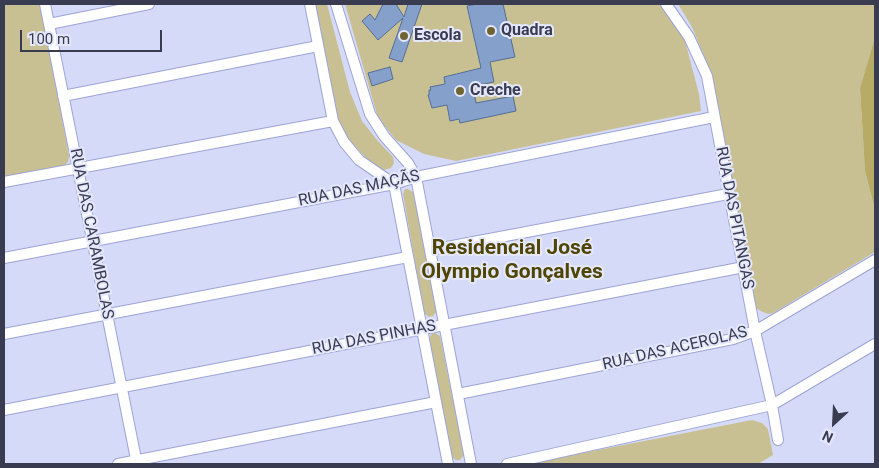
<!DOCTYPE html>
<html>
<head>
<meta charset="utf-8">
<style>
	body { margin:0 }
	#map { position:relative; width:879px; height:468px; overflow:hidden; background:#d5daf9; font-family:Roboto,sans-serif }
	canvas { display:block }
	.frame { position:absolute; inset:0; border:5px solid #393b50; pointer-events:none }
	.north { position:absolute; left:809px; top:398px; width:50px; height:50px; -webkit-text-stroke:4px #e5e8fd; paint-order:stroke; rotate:205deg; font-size:14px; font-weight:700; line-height:20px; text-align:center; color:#393b50 }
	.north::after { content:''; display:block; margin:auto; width:18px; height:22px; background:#393b50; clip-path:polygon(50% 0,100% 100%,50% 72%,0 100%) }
	.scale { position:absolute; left:20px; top:30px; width:142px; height:22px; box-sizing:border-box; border:2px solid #393b50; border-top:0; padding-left:6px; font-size:15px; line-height:18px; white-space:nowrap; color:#393b50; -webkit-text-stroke:4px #e5e8fd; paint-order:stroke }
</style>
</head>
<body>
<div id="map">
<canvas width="879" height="468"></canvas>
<div class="frame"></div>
<div class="north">N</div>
<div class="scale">100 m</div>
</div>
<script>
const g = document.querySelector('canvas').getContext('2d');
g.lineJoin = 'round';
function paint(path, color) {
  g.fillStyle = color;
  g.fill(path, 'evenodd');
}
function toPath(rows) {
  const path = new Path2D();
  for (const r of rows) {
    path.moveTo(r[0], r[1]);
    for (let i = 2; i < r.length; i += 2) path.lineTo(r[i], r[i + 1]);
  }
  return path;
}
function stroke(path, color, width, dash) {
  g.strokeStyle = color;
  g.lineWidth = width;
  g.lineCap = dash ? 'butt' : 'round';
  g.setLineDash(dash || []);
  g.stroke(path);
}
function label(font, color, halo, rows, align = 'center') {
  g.font = font + ' Roboto,sans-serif';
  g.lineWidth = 4;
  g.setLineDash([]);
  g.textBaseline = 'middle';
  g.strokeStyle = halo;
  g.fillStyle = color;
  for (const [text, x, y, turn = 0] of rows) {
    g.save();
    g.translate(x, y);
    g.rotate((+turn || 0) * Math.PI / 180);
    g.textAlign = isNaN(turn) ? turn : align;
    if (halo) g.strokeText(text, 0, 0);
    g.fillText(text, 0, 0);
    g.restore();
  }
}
const green = toPath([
	[4,4,40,4,69,156,68,162,64,166,4,179],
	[314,4,327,4,350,92,362,121,377,140,393,157,394,163,391,168,384,170,376,167,361,153,345,135,333,106],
	[345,4,662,4,684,37,699,94,701,111,456,161,424,154,396,140,378,118],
	[678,4,875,4,875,37,860,88,865,171,875,210,875,252,773,313,768,314,763,312,757,309,753,304,709,68,692,27],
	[405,189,408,189,413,192,437,311,433,316,429,317,424,313,403,194],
	[432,333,435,333,440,336,464,455,460,460,456,460,451,457,429,339],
	[752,420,762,423,768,429,773,455,758,464,526,464]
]);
const forest = toPath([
	[875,37,875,210,865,171,860,88]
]);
const building = toPath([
	[383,4,396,4,404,17,408,4,422,4,402,62,389,58,403,18,378,40,362,21,370,14,375,20,383,4],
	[477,4,503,4,515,57,490,62,494,82,473,86,476,103,513,96,516,111,460,123,459,119,450,121,447,105,432,108,428,95,429,95,429,90,431,90,430,87,445,84,444,77,481,68,467,6,477,4],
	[390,67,393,79,372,86,368,73,390,67]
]);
const minor = toPath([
	[45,4,137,464],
	[310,4,333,121,344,142,359,160,394,184,448,464],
	[336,4,370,114,384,136,408,163,416,177,471,464],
	[666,4,689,37,707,76,755,331,772,405,778,440],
	[49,24,149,4],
	[63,96,318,46],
	[4,182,333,121],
	[431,250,728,194],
	[4,258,394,184,416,177,714,117],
	[4,334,408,257],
	[458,394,733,339,755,331,875,260],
	[4,410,744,267],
	[118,464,436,402],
	[507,464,772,405,875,344]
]);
const markers = [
	[491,31,5,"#6d6431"],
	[404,36,5,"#6d6431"],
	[460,91,5,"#6d6431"]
];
const poiNames = [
	["Quadra",501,31],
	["Escola",414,36],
	["Creche",470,91]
];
const streetNames = [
	["RUA DAS MAÇÃS",359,189,-12],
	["RUA DAS PITANGAS",734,218,79],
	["RUA DAS CARAMBOLAS",91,234,79],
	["RUA DAS PINHAS",374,338,-11],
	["RUA DAS ACEROLAS",675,349,-13]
];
const districtNames = [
	["Residencial José",512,249],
	["Olympio Gonçalves",512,273]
];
paint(green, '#c8c092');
paint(forest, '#b8ab65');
paint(building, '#84a0cb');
stroke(building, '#546e97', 1);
stroke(minor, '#9da4d5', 12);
stroke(minor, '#fff', 10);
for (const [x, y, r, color] of markers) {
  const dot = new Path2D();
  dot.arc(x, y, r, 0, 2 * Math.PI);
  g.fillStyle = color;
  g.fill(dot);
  stroke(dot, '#e5e8fd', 2);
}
label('bold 16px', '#393b50', '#e5e8fd', poiNames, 'left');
label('16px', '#393b50', '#e5e8fd', streetNames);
label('bold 21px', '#4f4400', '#e5e8fd', districtNames);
</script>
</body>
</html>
